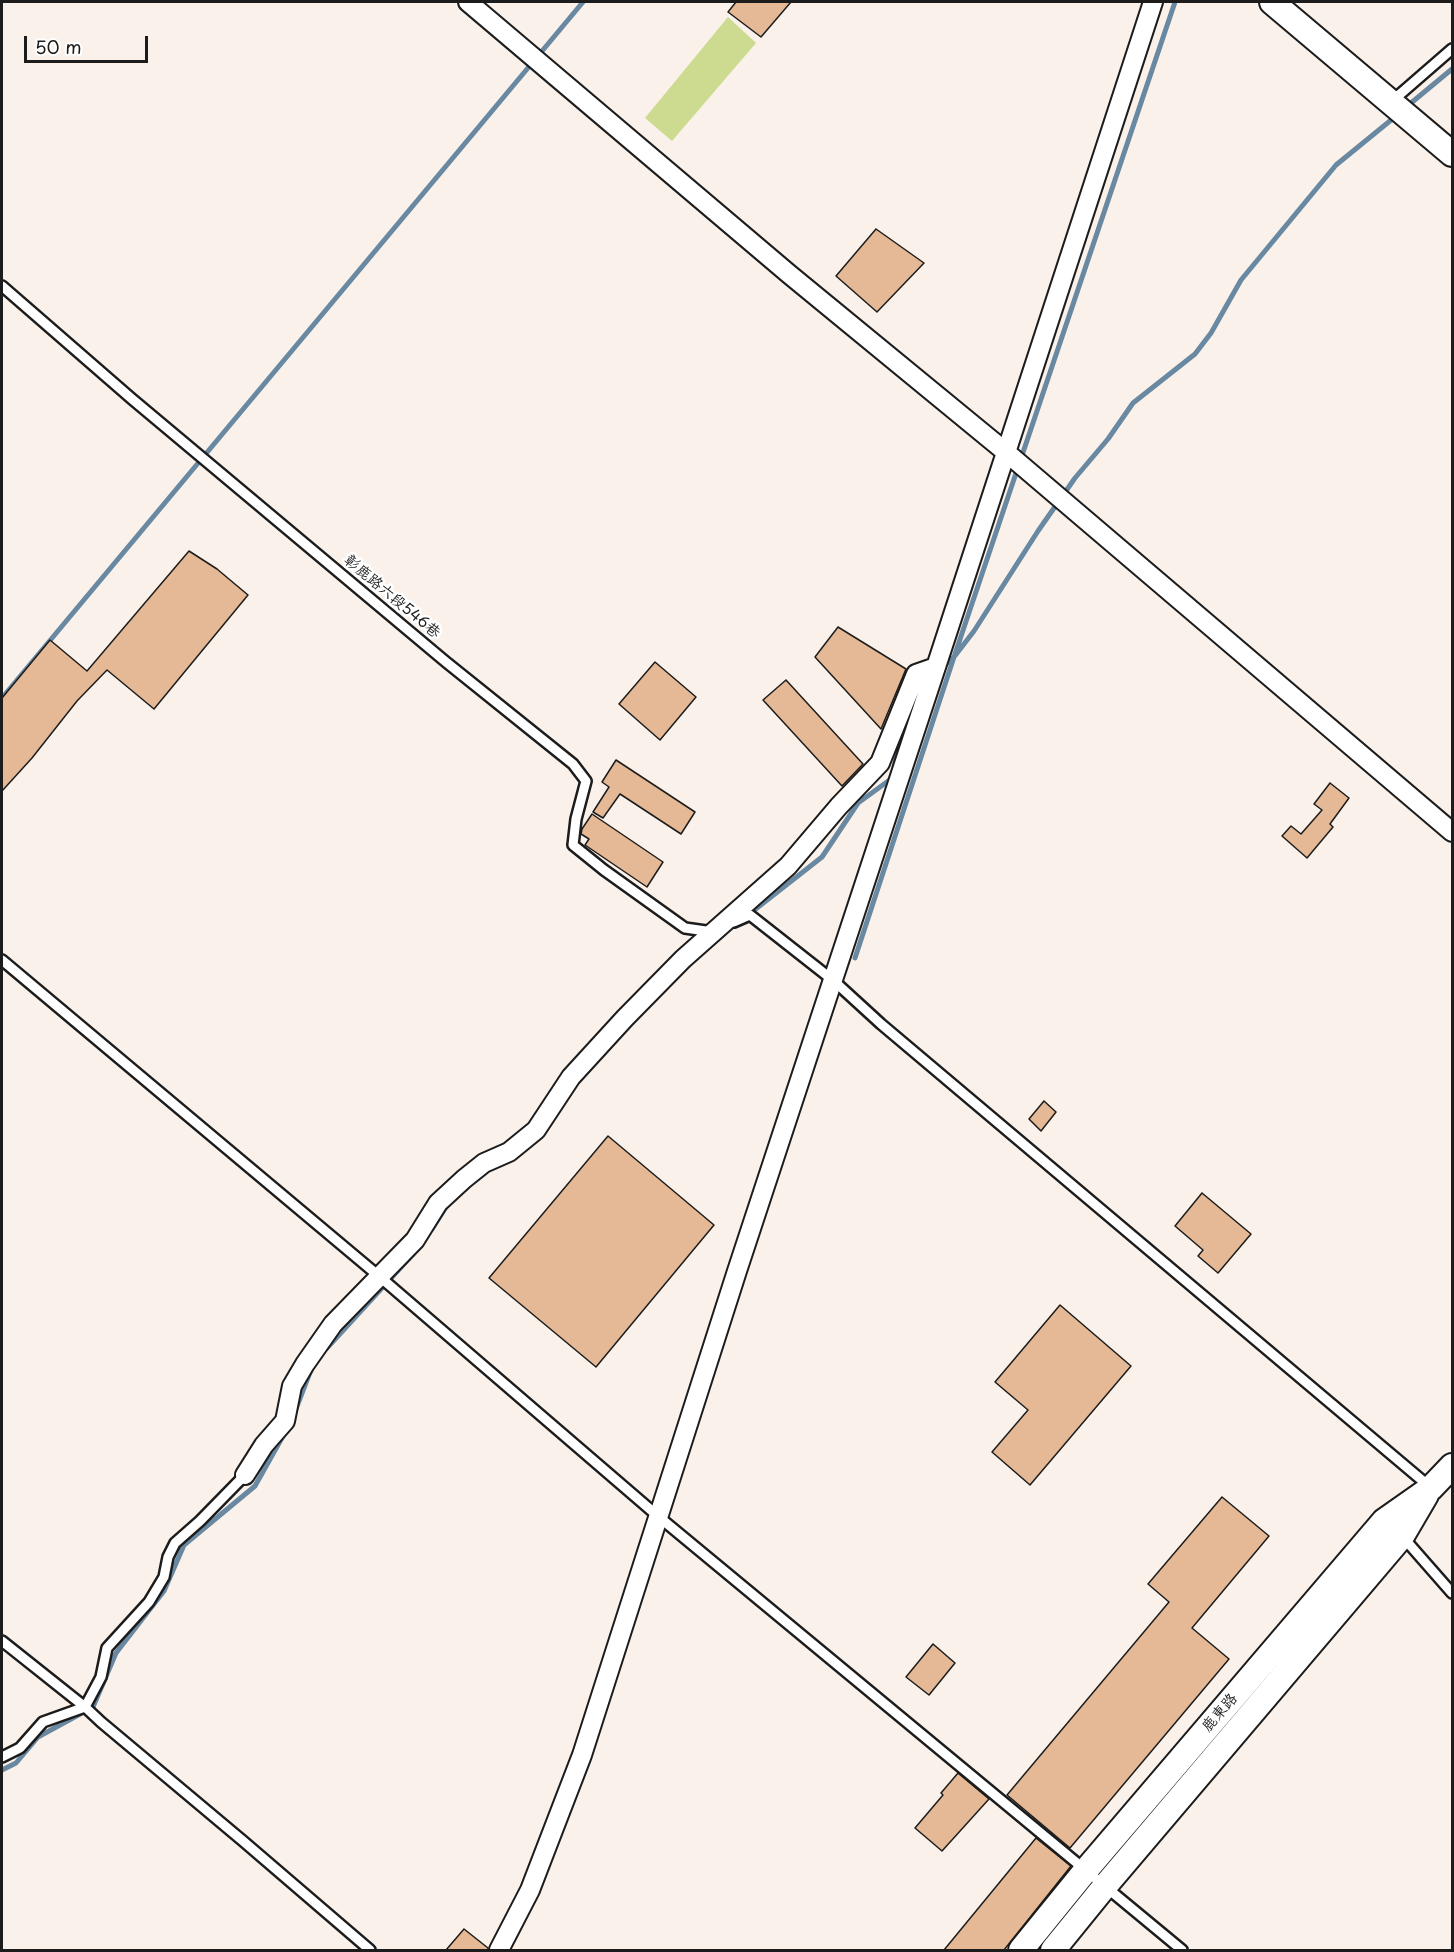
<!DOCTYPE html>
<html>
<head>
<meta charset="utf-8">
<style>
	body { margin:0 }
	#map { position:relative; width:1454px; height:1952px; overflow:hidden; background:#faf1ea; font-family:"Playpen Sans",sans-serif }
	canvas { display:block }
	.frame { position:absolute; inset:0; border:3px solid #1c1c1c; pointer-events:none }
	.scale { position:absolute; left:24px; top:36px; width:124px; height:27px; box-sizing:border-box; border:3px solid #1c1c1c; border-top:0; padding-left:8px; font-size:18px; line-height:21px; white-space:nowrap; color:#1c1c1c; -webkit-text-stroke:4px #fff; paint-order:stroke }
</style>
</head>
<body>
<div id="map">
<canvas width="1454" height="1952"></canvas>
<div class="frame"></div>
<div class="scale">50 m</div>
</div>
<script>
const g = document.querySelector('canvas').getContext('2d');
g.lineJoin = 'round';
function paint(path, color) {
  g.fillStyle = color;
  g.fill(path, 'evenodd');
}
function toPath(rows) {
  const path = new Path2D();
  for (const r of rows) {
    path.moveTo(r[0], r[1]);
    for (let i = 2; i < r.length; i += 2) path.lineTo(r[i], r[i + 1]);
  }
  return path;
}
function stroke(path, color, width, dash) {
  g.strokeStyle = color;
  g.lineWidth = width;
  g.lineCap = dash ? 'butt' : 'round';
  g.setLineDash(dash || []);
  g.stroke(path);
}
function label(font, color, halo, rows, align = 'center') {
  g.font = font + ' "Playpen Sans","LXGW WenKai TC",sans-serif';
  g.lineWidth = 5;
  g.setLineDash([]);
  g.textBaseline = 'middle';
  g.strokeStyle = halo;
  g.fillStyle = color;
  for (const [text, x, y, turn = 0] of rows) {
    g.save();
    g.translate(x, y);
    g.rotate((+turn || 0) * Math.PI / 180);
    g.textAlign = isNaN(turn) ? turn : align;
    if (halo) g.strokeText(text, 0, 0);
    g.fillText(text, 0, 0);
    g.restore();
  }
}
const green = toPath([
	[728,17,756,43,672,141,645,118]
]);
const stream = toPath([
	[1405,108,1452,69],
	[942,667,954,657,974,631,1038,531,1075,478,1108,439,1133,403,1195,354,1211,333,1241,280,1336,165,1396,116],
	[2,698,583,2],
	[894,767,901,736,918,694],
	[748,915,822,857,858,803,891,779],
	[855,958,954,657,1175,2],
	[432,1229,448,1204],
	[327,1348,414,1253],
	[294,1414,312,1367],
	[2,1770,16,1763,38,1737,93,1707,116,1653,164,1591,184,1545,255,1486,283,1436]
]);
const building = toPath([
	[736,2,791,2,761,37,728,12,736,2],
	[876,229,924,263,877,312,836,276,876,229],
	[189,551,217,569,248,595,154,709,107,670,77,701,32,758,2,791,2,698,50,640,87,671,189,551],
	[838,627,906,669,881,729,815,657,838,627],
	[655,662,696,697,660,740,619,704,655,662],
	[786,680,863,764,842,786,763,700,786,680],
	[616,760,695,812,681,834,620,794,603,818,593,812,609,787,602,782,616,760],
	[1330,783,1349,798,1330,824,1333,827,1307,858,1282,836,1291,826,1301,834,1322,810,1314,804,1330,783],
	[592,814,663,862,647,887,585,845,589,839,581,834,582,829,592,814],
	[1044,1101,1056,1112,1041,1131,1029,1119,1044,1101],
	[608,1136,714,1225,596,1367,489,1278,608,1136],
	[1202,1193,1251,1234,1218,1273,1198,1256,1203,1250,1175,1226,1202,1193],
	[1060,1305,1131,1366,1030,1485,992,1452,1028,1410,995,1382,1060,1305],
	[1222,1497,1269,1536,1192,1628,1229,1659,1070,1848,1007,1795,1169,1602,1148,1584,1222,1497],
	[933,1644,955,1663,929,1695,906,1677,933,1644],
	[958,1773,989,1799,942,1851,915,1828,943,1795,941,1793,958,1773],
	[1036,1838,1071,1866,1008,1945,1004,1950,944,1950,1036,1838],
	[464,1929,488,1948,488,1950,446,1950,464,1929]
]);
const lane = toPath([
	[1391,102,1452,49],
	[2,286,132,399,446,662,573,764,586,781,576,819,573,845,604,870,685,928,713,932],
	[734,922,750,915,834,981,881,1024,1430,1487],
	[2,960,380,1277,659,1517,1182,1950],
	[1402,1536,1452,1593],
	[2,1641,85,1707,101,1722,243,1841,370,1950],
	[2,1757,20,1748,43,1722,85,1707,101,1677,107,1648,149,1602,164,1577,168,1557,175,1543,200,1521,245,1475]
]);
const street = toPath([
	[468,2,789,274,1007,453,1452,832],
	[245,1475,264,1445,285,1421,292,1386,305,1364,333,1324,415,1240,438,1203,464,1179,484,1163,509,1152,536,1130,571,1077,625,1018,683,959,788,866,839,806,880,763,916,674,936,667,1153,2],
	[499,1950,530,1890,582,1755,737,1271,936,667]
]);
const secondary = toPath([
	[1272,2,1452,154],
	[1021,1950,1086,1870,1384,1521,1431,1488,1452,1466],
	[1053,1950,1105,1886,1402,1536,1426,1495]
]);
const streetNames = [
	["彰鹿路六段546巷",392,597,40],
	["鹿東路",1220,1713,-49]
];
paint(green, '#ccdb8f');
stroke(stream, '#6988a1', 5);
paint(building, '#e5b995');
stroke(building, '#1c1c1c', 1.5);
stroke(lane, '#1c1c1c', 14);
stroke(street, '#1c1c1c', 22);
stroke(secondary, '#1c1c1c', 28);
stroke(lane, '#fff', 9);
stroke(street, '#fff', 18);
stroke(secondary, '#fff', 24);
label('15px', '#1c1c1c', '#fff', streetNames);
</script>
</body>
</html>
